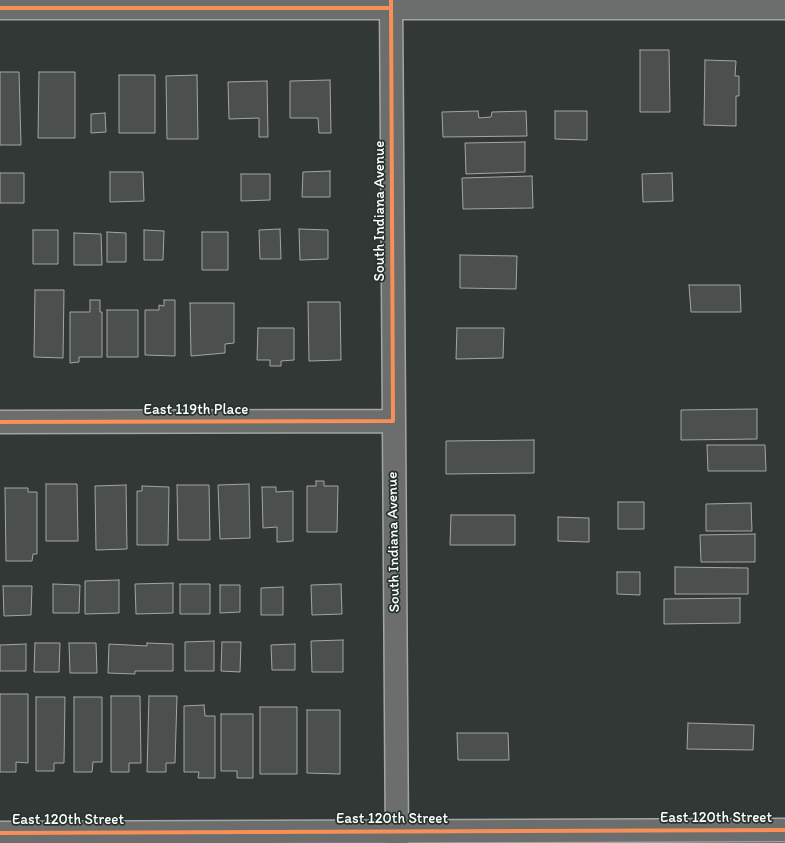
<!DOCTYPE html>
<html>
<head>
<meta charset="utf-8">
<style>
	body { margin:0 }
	canvas { display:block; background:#323835 }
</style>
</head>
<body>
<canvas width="785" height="843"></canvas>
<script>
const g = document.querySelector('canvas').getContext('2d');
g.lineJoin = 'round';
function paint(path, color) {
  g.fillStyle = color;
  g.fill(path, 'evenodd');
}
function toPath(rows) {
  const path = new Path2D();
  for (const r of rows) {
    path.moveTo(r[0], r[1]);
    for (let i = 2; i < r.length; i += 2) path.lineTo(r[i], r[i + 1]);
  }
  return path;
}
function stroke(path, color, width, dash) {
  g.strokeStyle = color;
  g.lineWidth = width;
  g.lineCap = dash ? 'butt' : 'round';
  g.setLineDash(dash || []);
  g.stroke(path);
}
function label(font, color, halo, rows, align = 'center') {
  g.font = font + ' Itim,sans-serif';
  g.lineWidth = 3.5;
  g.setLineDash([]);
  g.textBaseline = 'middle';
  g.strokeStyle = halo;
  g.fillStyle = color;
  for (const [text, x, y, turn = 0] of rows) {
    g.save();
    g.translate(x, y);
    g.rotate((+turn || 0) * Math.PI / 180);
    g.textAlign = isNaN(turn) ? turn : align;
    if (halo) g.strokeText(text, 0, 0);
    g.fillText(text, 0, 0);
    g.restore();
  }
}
const building = toPath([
	[640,50,669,50,670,112,640,112,640,50],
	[705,60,736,61,735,76,739,76,739,96,736,96,736,126,704,125,705,60],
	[0,72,19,72,21,145,0,145,0,72],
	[39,72,75,72,75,138,38,138,39,72],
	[119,75,155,75,155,133,119,133,119,75],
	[197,75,198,139,167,139,166,76,197,75],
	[330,80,331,133,319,133,318,118,290,118,290,81,330,80],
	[267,81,268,137,259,137,259,118,229,119,228,82,267,81],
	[478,111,479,118,491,117,492,112,526,111,527,136,443,137,442,112,478,111],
	[555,111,587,111,587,140,555,139,555,111],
	[105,113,106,132,91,133,91,114,105,113],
	[525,142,525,172,466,174,465,143,525,142],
	[330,171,330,197,302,197,303,172,330,171],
	[110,172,143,172,144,201,110,202,110,172],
	[0,173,24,173,24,203,0,203,0,173],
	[672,173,673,201,643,202,642,174,672,173],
	[241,174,270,174,270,200,241,201,241,174],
	[532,176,533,208,463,209,462,178,532,176],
	[280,229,281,259,260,259,259,230,280,229],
	[299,229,328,230,328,259,300,260,299,229],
	[33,230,58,230,58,264,33,264,33,230],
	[144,230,164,231,163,260,144,260,144,230],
	[107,232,126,233,126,262,107,262,107,232],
	[202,232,228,232,228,270,202,270,202,232],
	[74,233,101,234,102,265,74,265,74,233],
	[460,255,517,256,516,289,460,288,460,255],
	[689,285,740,285,741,312,691,312,689,285],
	[35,290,64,290,63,358,34,357,35,290],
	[90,300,100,300,100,312,102,312,102,357,79,357,79,362,70,363,70,312,90,312,90,300],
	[164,300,175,300,175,356,145,355,145,310,159,310,159,305,164,306,164,300],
	[308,302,340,302,341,360,309,361,308,302],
	[190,303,234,303,234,343,225,344,225,353,191,356,190,303],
	[107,310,138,310,138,357,107,357,107,310],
	[258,328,294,328,294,360,281,361,281,366,270,366,270,360,257,360,258,328],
	[457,328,504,328,503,358,456,359,457,328],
	[757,409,757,439,681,440,681,410,757,409],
	[534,440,534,473,446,474,446,441,534,440],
	[707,445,765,445,766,471,708,471,707,445],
	[316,481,324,481,324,486,338,486,337,532,307,532,307,486,316,486,316,481],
	[46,484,77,484,78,541,46,541,46,484],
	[249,484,250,538,220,539,218,485,249,484],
	[126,485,127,549,96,550,95,486,126,485],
	[177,485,209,485,210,540,178,540,177,485],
	[142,486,169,487,168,545,137,545,137,491,142,491,142,486],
	[262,487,276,487,276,492,293,491,293,541,277,542,277,527,263,528,262,487],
	[5,488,28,488,28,492,37,492,37,554,33,554,32,561,6,561,5,488],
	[618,502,644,502,644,529,618,529,618,502],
	[751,503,752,531,706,531,706,504,751,503],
	[451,515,515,515,515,545,450,545,451,515],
	[558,517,589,518,589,542,558,541,558,517],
	[755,534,755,562,701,562,700,535,755,534],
	[675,567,748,568,748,594,675,594,675,567],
	[617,572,640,572,640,595,617,594,617,572],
	[119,580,119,613,85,614,85,581,119,580],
	[173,583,173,613,136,614,135,584,173,583],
	[53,584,80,585,79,613,53,613,53,584],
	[180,584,210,584,210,614,180,614,180,584],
	[341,584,342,614,312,615,311,585,341,584],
	[220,585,240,585,240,612,220,613,220,585],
	[3,586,32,586,31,615,4,616,3,586],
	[283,587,283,615,261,615,261,588,283,587],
	[740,598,740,623,664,624,664,599,740,598],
	[343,640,343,672,312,672,311,641,343,640],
	[214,641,214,671,185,671,185,642,214,641],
	[222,642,241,642,240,672,221,671,222,642],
	[35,643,60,643,59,672,34,672,35,643],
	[69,643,96,643,97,673,70,673,69,643],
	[147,643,173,644,173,671,135,671,135,674,108,673,109,644,147,646,147,643],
	[26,644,26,671,0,671,0,645,26,644],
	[295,644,295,670,272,670,271,645,295,644],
	[0,694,28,694,28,763,16,762,16,772,0,772,0,694],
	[111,696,140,696,141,763,129,763,129,772,111,772,111,696],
	[149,696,177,696,175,763,166,763,166,772,147,772,149,696],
	[36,697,65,697,64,763,54,763,54,771,36,771,36,697],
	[74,697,102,697,102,762,93,762,92,772,74,772,74,697],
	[204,705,205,716,215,716,215,778,198,778,199,772,184,772,184,706,204,705],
	[260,707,297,707,297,774,260,774,260,707],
	[307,710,340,710,340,774,307,773,307,710],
	[221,714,253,714,253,778,237,778,237,771,221,771,221,714],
	[688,723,754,725,753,750,687,749,688,723],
	[457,733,508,733,509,760,458,760,457,733]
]);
const street = toPath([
	[391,0,397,843],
	[0,8,785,8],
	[0,422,393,421],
	[0,833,785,830]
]);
const cycleway = toPath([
	[0,8,391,8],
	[0,422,393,421,391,0],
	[0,833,785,830]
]);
const streetNames = [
	["South Indiana Avenue",380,211,-90],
	["East 119th Place",196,410],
	["South Indiana Avenue",394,542,-91],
	["East 120th Street",716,818],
	["East 120th Street",392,819],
	["East 120th Street",68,820]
];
paint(building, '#4b4f4d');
stroke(building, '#a3a5a4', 1);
stroke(street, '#a3a5a4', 25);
stroke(street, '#6b6e6d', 22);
stroke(cycleway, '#f78f57', 4);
label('15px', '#fff', '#26332d', streetNames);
</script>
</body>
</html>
